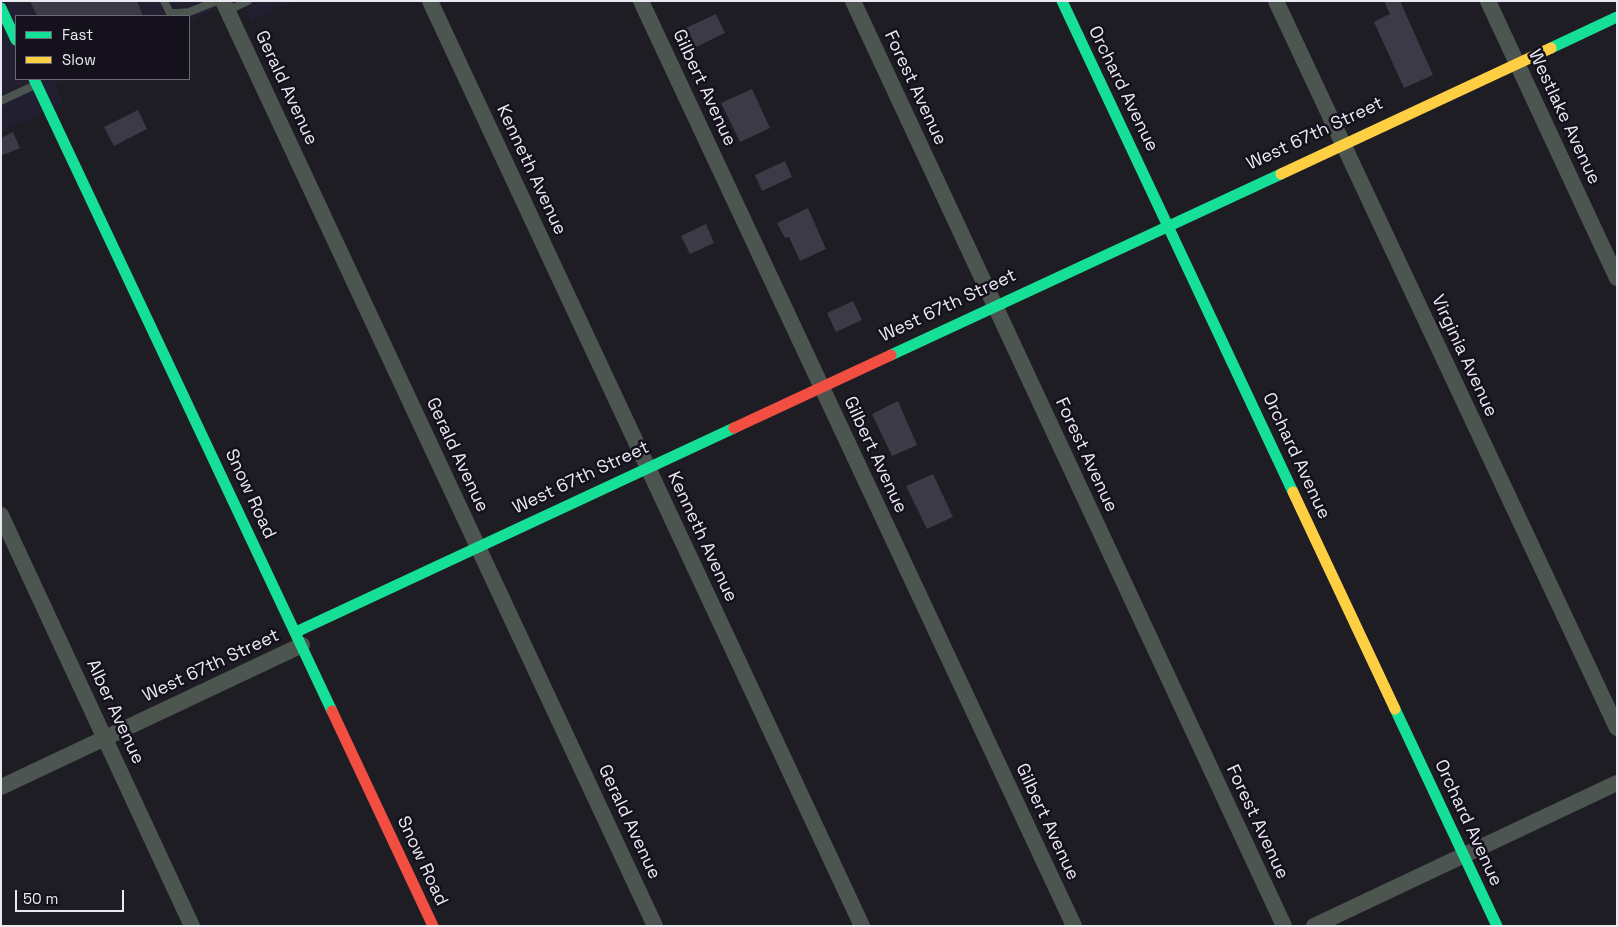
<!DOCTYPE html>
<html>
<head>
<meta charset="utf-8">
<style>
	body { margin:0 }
	#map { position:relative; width:1618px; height:927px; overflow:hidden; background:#1e1d24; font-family:"Space Grotesk",sans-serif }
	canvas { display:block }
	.frame { position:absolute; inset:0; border:2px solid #eae9f2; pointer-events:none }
	.legend { position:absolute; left:15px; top:15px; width:175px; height:65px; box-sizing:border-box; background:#14111d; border:1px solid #6a6772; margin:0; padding:6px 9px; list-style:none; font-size:15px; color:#eae9f2 }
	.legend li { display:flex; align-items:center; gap:10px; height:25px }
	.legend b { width:25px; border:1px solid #6a6772 }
	.scale { position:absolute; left:15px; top:890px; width:109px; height:22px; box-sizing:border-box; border:2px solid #eae9f2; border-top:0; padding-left:6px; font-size:15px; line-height:18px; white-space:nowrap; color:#eae9f2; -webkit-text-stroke:4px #14111d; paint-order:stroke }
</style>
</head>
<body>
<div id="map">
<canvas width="1618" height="927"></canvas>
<div class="frame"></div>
<ul class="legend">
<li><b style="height:6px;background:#16e098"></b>Fast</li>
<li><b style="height:6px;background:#ffcf43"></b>Slow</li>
</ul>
<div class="scale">50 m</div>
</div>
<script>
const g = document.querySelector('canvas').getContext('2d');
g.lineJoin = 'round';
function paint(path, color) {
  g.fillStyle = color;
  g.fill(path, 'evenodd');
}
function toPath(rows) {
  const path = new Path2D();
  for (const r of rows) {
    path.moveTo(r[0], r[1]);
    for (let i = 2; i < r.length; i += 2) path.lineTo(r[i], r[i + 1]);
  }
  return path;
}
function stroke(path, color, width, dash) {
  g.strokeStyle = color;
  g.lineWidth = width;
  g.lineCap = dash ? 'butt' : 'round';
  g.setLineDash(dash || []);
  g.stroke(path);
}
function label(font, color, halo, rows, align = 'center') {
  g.font = font + ' "Space Grotesk",sans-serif';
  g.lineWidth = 5;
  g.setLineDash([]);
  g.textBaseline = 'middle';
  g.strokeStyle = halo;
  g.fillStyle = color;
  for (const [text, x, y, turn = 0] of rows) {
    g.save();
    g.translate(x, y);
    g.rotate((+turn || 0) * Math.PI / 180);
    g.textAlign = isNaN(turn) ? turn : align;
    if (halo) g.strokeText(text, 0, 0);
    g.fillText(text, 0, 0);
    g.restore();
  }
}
const built = toPath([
	[1,1,227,1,228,3,189,22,189,16,16,16,16,79,66,79,55,84,63,103,1,132],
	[242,1,293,1,251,21]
]);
const building = toPath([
	[30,1,137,1,143,16,37,16],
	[1384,1,1400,1,1433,75,1404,88,1374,22,1390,14],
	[716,14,725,33,696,47,686,28],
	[752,89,770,128,740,142,721,103],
	[138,110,147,129,114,146,104,127],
	[13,132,20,148,1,156,1,138],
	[785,161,792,177,762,191,755,175],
	[808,208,826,249,800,261,789,237,785,238,777,223],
	[706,224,714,243,690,254,681,236],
	[853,301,862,320,836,332,827,313],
	[898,401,917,445,892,456,872,414],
	[933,474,953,517,927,529,906,486]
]);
const lane = toPath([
	[164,1,170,13,178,13,189,12,217,1],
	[227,11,248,1],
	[1,101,33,86]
]);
const street = toPath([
	[223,1,655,926],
	[430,1,862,926],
	[641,1,1074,926],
	[853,1,1284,926],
	[1276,1,1617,728],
	[1488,1,1617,278],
	[1,515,192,926],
	[1,787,302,645],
	[1314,926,1617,783]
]);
const fast = toPath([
	[1062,1,1293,492],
	[1,8,16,40],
	[1551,48,1617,17],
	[34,79,332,711],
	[891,355,1281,174],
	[296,632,734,428],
	[1395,709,1497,926]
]);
const slow = toPath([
	[1281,174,1551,48],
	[1293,492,1395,709]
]);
const jam = toPath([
	[734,428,891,355],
	[332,711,433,926]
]);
const streetNames = [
	["Gerald Avenue",286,88,65],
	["Gilbert Avenue",704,88,65],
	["Forest Avenue",915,88,65],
	["Orchard Avenue",1123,89,64],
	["Westlake Avenue",1564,117,65],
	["West 67th Street",1315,134,-25],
	["Kenneth Avenue",531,170,65],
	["West 67th Street",948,306,-25],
	["Virginia Avenue",1464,356,65],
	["Gerald Avenue",457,455,65],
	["Gilbert Avenue",875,455,65],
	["Forest Avenue",1086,455,65],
	["Orchard Avenue",1296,456,65],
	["West 67th Street",581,478,-25],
	["Snow Road",250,494,65],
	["Kenneth Avenue",702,537,65],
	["West 67th Street",211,666,-25],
	["Alber Avenue",115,712,65],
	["Gerald Avenue",629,822,65],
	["Gilbert Avenue",1047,822,65],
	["Forest Avenue",1257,822,65],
	["Orchard Avenue",1468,823,65],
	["Snow Road",422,861,65]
];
paint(built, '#221f30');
paint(building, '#3c3a46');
stroke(lane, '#4c5550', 8);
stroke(street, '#4c5550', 16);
stroke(fast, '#16e098', 11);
stroke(slow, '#ffcf43', 11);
stroke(jam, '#f24e42', 11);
label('18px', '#eae9f2', '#14111d', streetNames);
</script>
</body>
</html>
